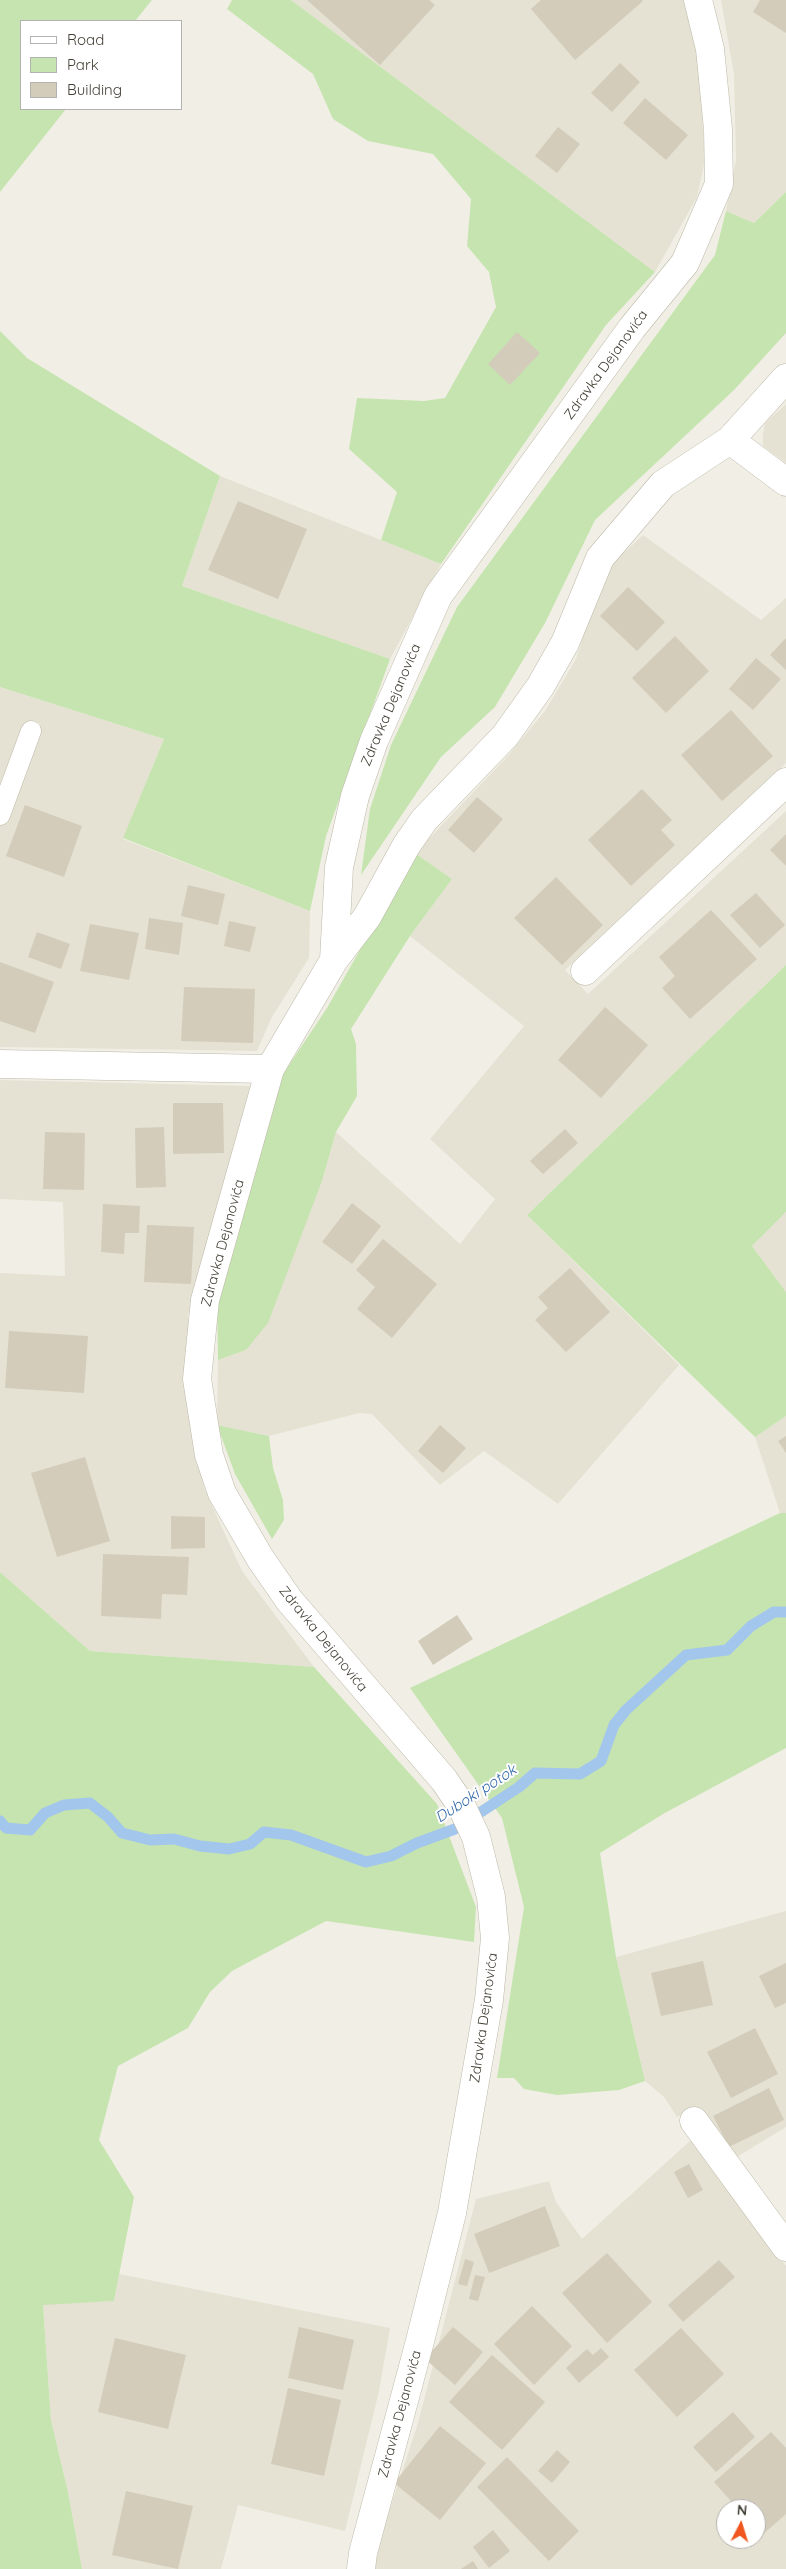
<!DOCTYPE html>
<html>
<head>
<meta charset="utf-8">
<style>
	body { margin:0 }
	#map { position:relative; width:786px; height:2569px; overflow:hidden; background:#f1efe5; font-family:Quicksand,sans-serif }
	canvas { display:block }
	.legend { position:absolute; left:20px; top:20px; width:162px; height:90px; box-sizing:border-box; background:#fff; border:1px solid #b4b2ae; margin:0; padding:6px 9px; list-style:none; font-size:15px; color:#433f35 }
	.legend li { display:flex; align-items:center; gap:10px; height:25px }
	.legend b { width:25px; border:1px solid #b4b2ae }
	.north { position:absolute; left:716px; top:2499px; width:50px; height:50px; box-sizing:border-box; background:#fff; border:1px solid #b4b2ae; border-radius:50%; rotate:5deg; font-size:14px; font-weight:700; line-height:20px; text-align:center; color:#433f35 }
	.north::after { content:''; display:block; margin:auto; width:18px; height:22px; background:#f0561d; clip-path:polygon(50% 0,100% 100%,50% 72%,0 100%) }
</style>
</head>
<body>
<div id="map">
<canvas width="786" height="2569"></canvas>
<ul class="legend">
<li><b style="height:6px;background:#fff"></b>Road</li>
<li><b style="height:14px;background:#c6e4af"></b>Park</li>
<li><b style="height:14px;background:#d3ccbb"></b>Building</li>
</ul>
<div class="north">N</div>
</div>
<script>
const g = document.querySelector('canvas').getContext('2d');
g.lineJoin = 'round';
function paint(path, color) {
  g.fillStyle = color;
  g.fill(path, 'evenodd');
}
function toPath(rows) {
  const path = new Path2D();
  for (const r of rows) {
    path.moveTo(r[0], r[1]);
    for (let i = 2; i < r.length; i += 2) path.lineTo(r[i], r[i + 1]);
  }
  return path;
}
function stroke(path, color, width, dash) {
  g.strokeStyle = color;
  g.lineWidth = width;
  g.lineCap = dash ? 'butt' : 'round';
  g.setLineDash(dash || []);
  g.stroke(path);
}
function label(font, color, halo, rows, align = 'center') {
  g.font = font + ' Quicksand,sans-serif';
  g.lineWidth = 4;
  g.setLineDash([]);
  g.textBaseline = 'middle';
  g.strokeStyle = halo;
  g.fillStyle = color;
  for (const [text, x, y, turn = 0] of rows) {
    g.save();
    g.translate(x, y);
    g.rotate((+turn || 0) * Math.PI / 180);
    g.textAlign = isNaN(turn) ? turn : align;
    if (halo) g.strokeText(text, 0, 0);
    g.fillText(text, 0, 0);
    g.restore();
  }
}
const residential = toPath([
	[291,0,685,0,697,40,705,160,697,197,655,272],
	[721,0,786,0,786,192,754,223,726,211,736,160,734,75],
	[786,404,786,463,763,446,763,435,765,423],
	[220,476,441,564,390,659,182,586],
	[643,535,761,620,786,598,786,763,565,970,588,994,786,811,786,965,527,1215,679,1365,558,1504,484,1451,440,1485,372,1414,359,1413,269,1436,217,1425,218,1360,246,1350,322,1181,336,1132,460,1244,495,1199,430,1139,524,1026,410,936,452,879,415,853,506,758,545,711,576,659,593,605,612,564],
	[0,687,164,739,123,839,310,911,309,958,272,1017,257,1051,0,1047],
	[0,1080,250,1086,188,1315,189,1392,194,1440,204,1488,242,1571,314,1667,90,1651,0,1572,0,1273,65,1276,63,1202,0,1199],
	[786,1212,786,1292,752,1246],
	[786,1416,786,1513,780,1513,755,1437],
	[786,1911,786,2127,732,2160,696,2107,677,2117,664,2097,645,2081,616,1957],
	[691,2140,786,2266,786,2569,373,2569,374,2557,418,2423,476,2199,549,2181,556,2202,582,2239],
	[726,2509,756,2509,756,2539,726,2539],
	[119,2274,390,2328,379,2391,345,2531,238,2505,221,2569,82,2569,68,2492,51,2420,43,2304,114,2301]
]);
const green = toPath([
	[0,0,152,0,135,21,21,21,21,109,66,109,0,192],
	[232,0,291,0,655,272,606,325,441,564,381,540,397,492,349,449,357,398,424,401,445,398,496,307,489,272,467,246,471,199,433,154,368,141,333,119,313,74,227,9],
	[786,192,786,333,734,390,595,520,545,623,495,707,441,757,361,875,370,809,391,745,457,607,715,255,726,211,754,223],
	[0,331,27,358,220,476,182,586,390,659,326,836,310,911,123,838,164,739,0,687],
	[415,853,452,879,410,936,351,1029,356,1044,357,1096,336,1132,322,1181,268,1323,246,1350,218,1360,217,1302,277,1083,327,1008],
	[786,965,786,1212,752,1246,786,1292,786,1416,755,1437,527,1215],
	[217,1425,269,1436,273,1468,283,1500,284,1520,272,1539,235,1474],
	[780,1513,786,1513,786,1748,663,1814,600,1853,616,1957,645,2081,619,2090,557,2095,524,2089,514,2078,497,2078,524,1907,502,1818,410,1688],
	[0,1572,90,1651,314,1667,437,1804,476,1907,474,1942,326,1921,232,1971,210,1992,188,2028,118,2066,99,2140,134,2197,114,2301,43,2305,51,2420,68,2492,82,2569,0,2569]
]);
const stream = toPath([
	[0,1821,6,1828,30,1830,45,1813,64,1805,90,1803,108,1817,122,1833,150,1840,174,1839,200,1846,229,1849,250,1844,264,1832,291,1835,366,1862,391,1856,417,1843,455,1829,519,1787,535,1773,580,1774,601,1761,614,1725,626,1710,686,1655,727,1650,751,1626,774,1612,786,1612]
]);
const building = toPath([
	[307,0,429,0,435,5,380,65],
	[541,0,642,0,643,1,575,60,531,9],
	[760,0,786,0,786,33,753,12],
	[620,63,640,82,612,112,591,93],
	[645,98,688,135,666,160,623,123],
	[558,127,580,144,557,173,535,156],
	[517,332,540,353,510,385,488,364],
	[238,501,307,529,278,599,208,570],
	[628,587,665,622,637,651,600,616],
	[675,636,709,671,666,713,632,678],
	[786,638,786,670,770,655],
	[756,658,781,679,753,710,729,689],
	[731,710,773,756,722,801,681,755],
	[642,789,672,820,661,830,675,845,631,886,588,840],
	[477,797,503,819,474,853,448,830],
	[25,805,82,826,64,877,6,856],
	[786,834,786,866,770,850],
	[556,877,603,925,562,965,514,918],
	[188,885,225,894,218,925,181,916],
	[756,893,785,925,760,948,730,915],
	[711,910,757,959,690,1019,662,988,675,976,659,957],
	[149,918,183,923,179,955,145,949],
	[229,921,256,927,250,952,224,946],
	[90,924,139,933,129,980,80,971],
	[37,932,70,944,61,969,28,957],
	[0,962,54,982,35,1033,0,1021],
	[184,987,255,989,253,1043,181,1041],
	[605,1007,648,1045,601,1098,558,1060],
	[173,1103,223,1103,224,1153,173,1154],
	[164,1127,166,1187,136,1188,135,1128],
	[565,1129,578,1143,543,1174,530,1161],
	[45,1132,85,1133,84,1190,43,1189],
	[352,1203,381,1226,352,1264,322,1242],
	[103,1204,140,1206,139,1233,125,1233,124,1254,101,1252],
	[147,1225,194,1227,191,1284,144,1282],
	[383,1239,437,1284,392,1338,357,1309,375,1287,356,1270],
	[570,1268,610,1312,566,1352,535,1320,548,1308,538,1297],
	[9,1331,88,1336,84,1393,5,1388],
	[440,1425,466,1448,443,1473,418,1451],
	[786,1436,786,1453,778,1441],
	[85,1457,110,1541,57,1557,31,1473],
	[171,1516,205,1517,205,1548,171,1549],
	[103,1554,189,1557,187,1595,162,1594,161,1619,101,1616],
	[457,1615,473,1639,433,1665,418,1641],
	[703,1961,713,2005,661,2016,651,1973],
	[786,1963,786,2003,775,2008,759,1976],
	[755,2028,778,2074,731,2098,707,2052],
	[769,2088,784,2120,729,2147,713,2116],
	[689,2164,703,2190,688,2198,674,2172],
	[545,2206,560,2246,489,2273,474,2234],
	[607,2253,652,2302,607,2343,562,2293],
	[465,2259,474,2262,467,2286,458,2284],
	[719,2260,735,2277,683,2322,668,2305],
	[475,2275,485,2277,478,2301,469,2299],
	[532,2306,572,2346,534,2385,494,2344],
	[299,2327,354,2340,343,2390,288,2378],
	[453,2327,483,2352,455,2385,425,2359],
	[681,2328,724,2374,677,2417,634,2370],
	[115,2338,186,2355,168,2429,98,2412],
	[601,2348,609,2357,579,2383,566,2368,587,2349,593,2355],
	[492,2355,545,2402,502,2450,449,2402],
	[288,2388,341,2400,324,2476,271,2464],
	[733,2412,755,2437,716,2472,693,2447],
	[440,2426,486,2463,440,2520,394,2483],
	[771,2432,786,2448,786,2514,761,2536,756,2530,756,2509,738,2509,714,2482],
	[557,2450,570,2462,552,2483,538,2471],
	[507,2457,579,2531,549,2561,477,2487],
	[126,2491,193,2506,178,2569,112,2555],
	[493,2530,510,2551,489,2568,473,2547],
	[473,2561,478,2569,461,2569]
]);
const service = toPath([
	[0,815,31,731]
]);
const minor = toPath([
	[730,440,786,482],
	[334,960,339,867,355,796,374,741,438,596,632,328,685,263,719,184,718,129,710,49,698,0],
	[585,971,786,782],
	[0,1064,270,1069],
	[694,2121,786,2247],
	[361,2569,363,2553,420,2341,452,2213,489,2000,495,1938,491,1897,476,1837,461,1805,444,1780,289,1600,260,1558,222,1493,209,1455,197,1379,205,1300,270,1069,334,960,367,917,406,846,424,820,505,736,540,687,565,643,600,558,663,484,730,440,786,378]
]);
const streetNames = [
	["Zdravka Dejanovića",606,365,-54],
	["Zdravka Dejanovića",391,705,-67],
	["Zdravka Dejanovića",223,1243,-75],
	["Zdravka Dejanovića",323,1639,51],
	["Zdravka Dejanovića",484,2018,-82],
	["Zdravka Dejanovića",400,2414,-75]
];
const waterNames = [
	["Duboki potok",476,1794,-33]
];
paint(residential, '#e5e2d3');
paint(green, '#c6e4af');
stroke(stream, '#a3c6ec', 11);
paint(building, '#d3ccbb');
stroke(service, '#bcb8a8', 21);
stroke(minor, '#bcb8a8', 29);
stroke(service, '#fff', 20);
stroke(minor, '#fff', 28);
label('14px', '#433f35', '#fff', streetNames);
label('italic 15px', '#336aaa', '#fff', waterNames);
</script>
</body>
</html>
